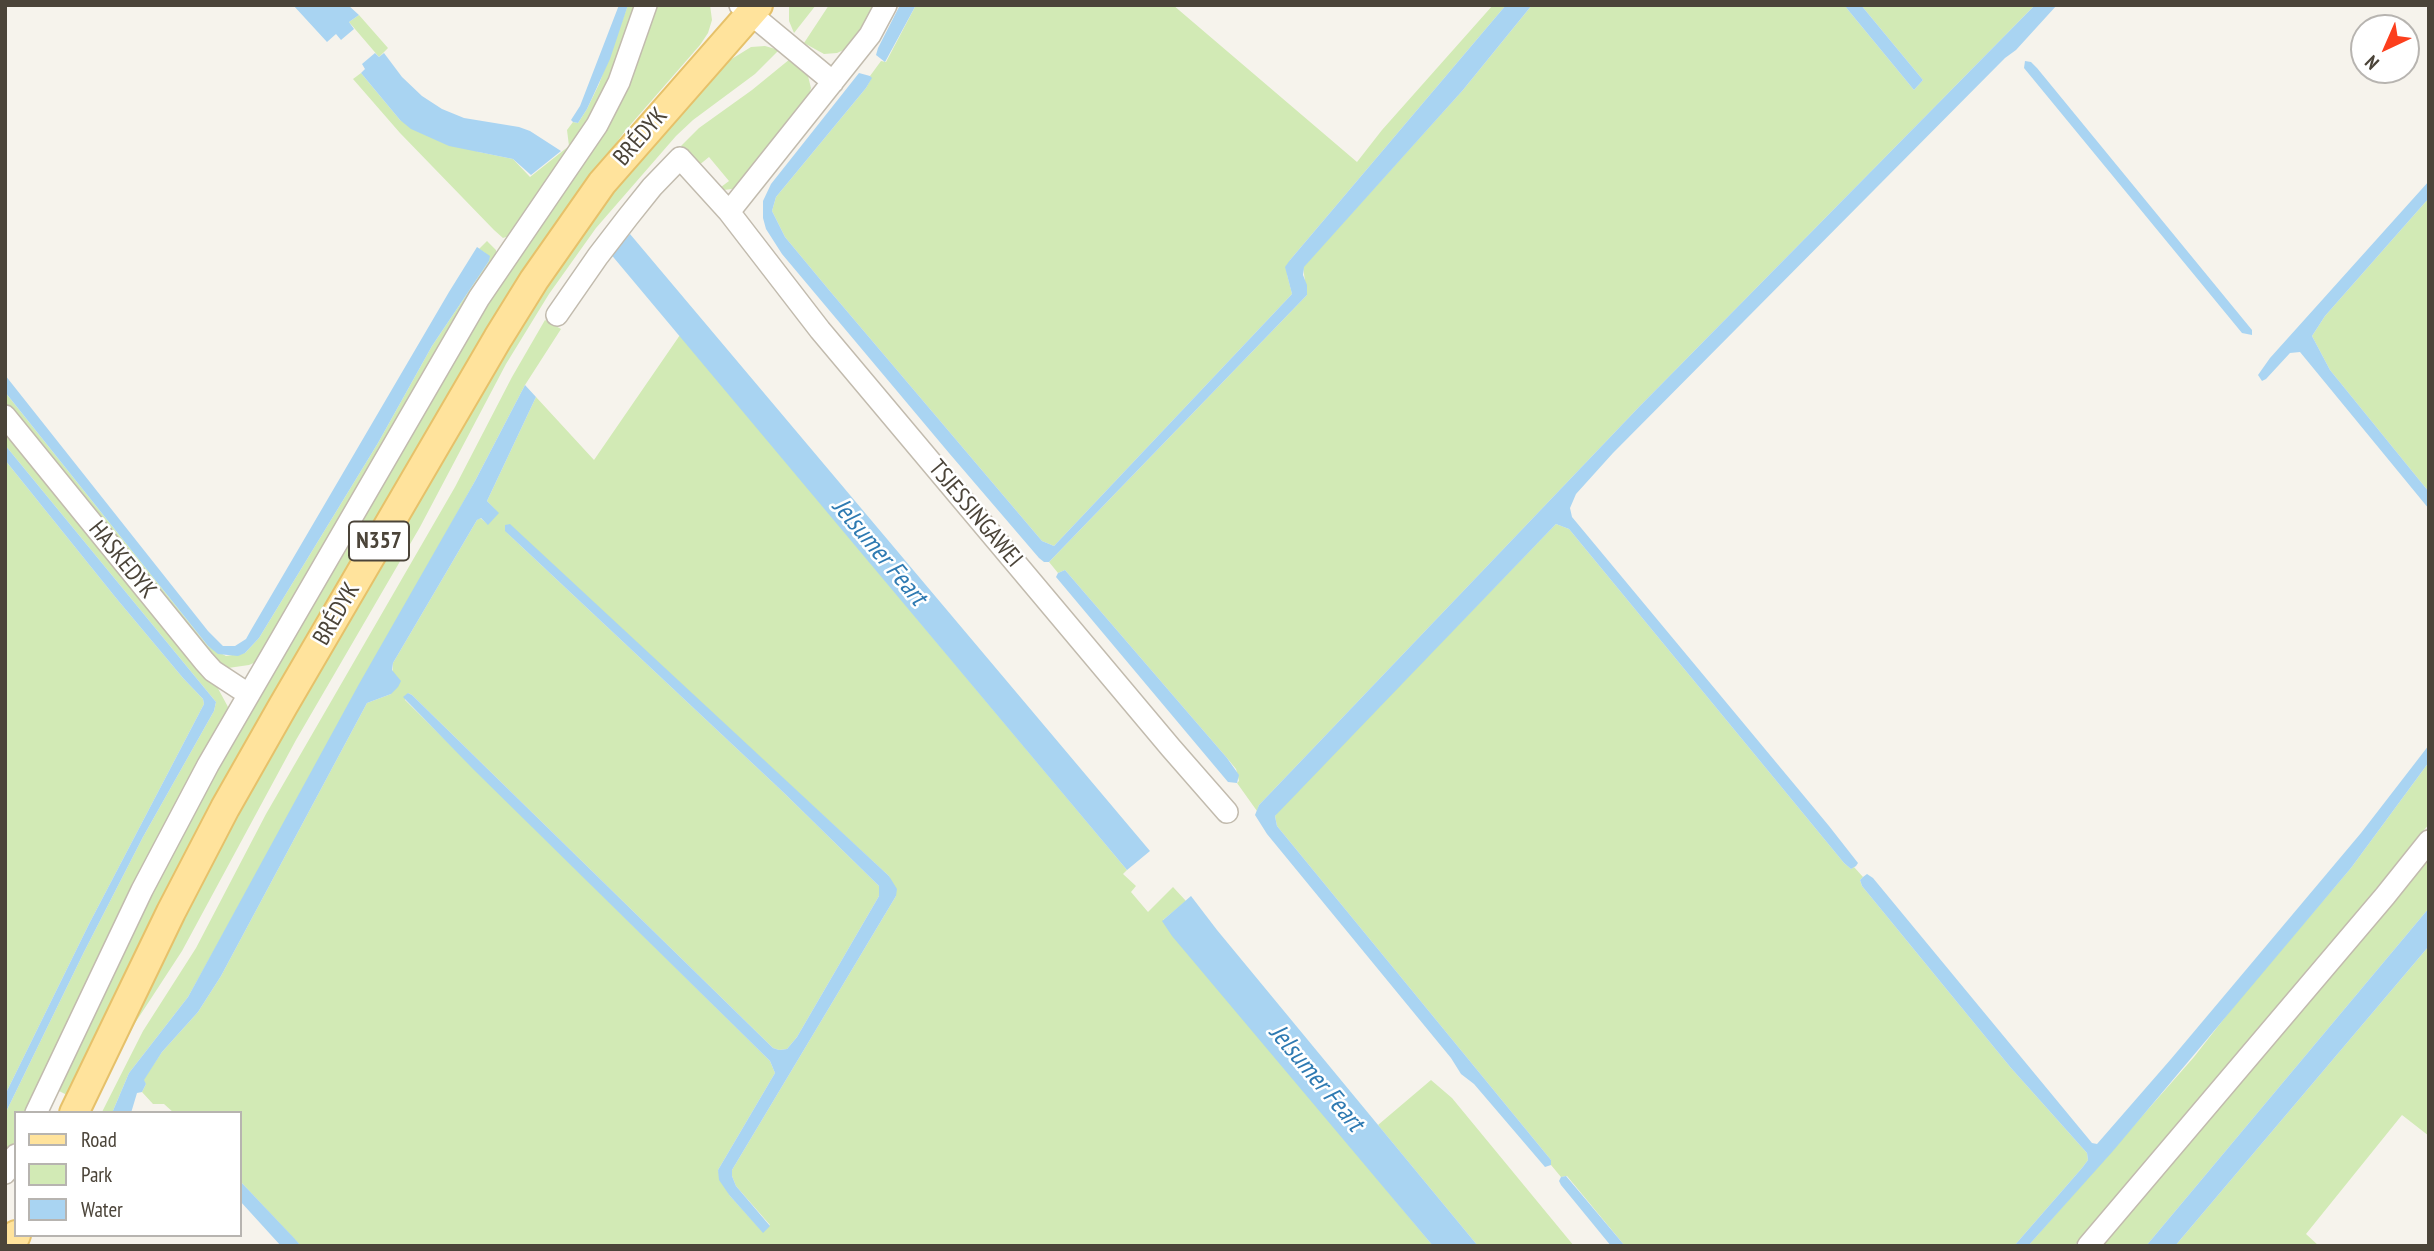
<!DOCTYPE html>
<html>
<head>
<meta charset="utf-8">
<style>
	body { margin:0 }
	#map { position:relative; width:2434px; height:1251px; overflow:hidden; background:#f6f3ec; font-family:"PT Sans Narrow",sans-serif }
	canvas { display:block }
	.frame { position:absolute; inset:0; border:7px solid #4b4439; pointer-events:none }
	.legend { position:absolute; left:14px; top:1111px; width:228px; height:126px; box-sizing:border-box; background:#fff; border:2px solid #b7b4b0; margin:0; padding:9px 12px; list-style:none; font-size:21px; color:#4b4439 }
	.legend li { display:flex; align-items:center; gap:14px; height:35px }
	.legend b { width:35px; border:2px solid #b7b4b0 }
	.north { position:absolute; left:2350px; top:14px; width:70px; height:70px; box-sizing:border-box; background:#fff; border:2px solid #b7b4b0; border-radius:50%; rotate:224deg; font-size:19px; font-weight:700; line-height:28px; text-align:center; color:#4b4439 }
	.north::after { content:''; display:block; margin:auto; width:24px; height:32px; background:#fc3f1d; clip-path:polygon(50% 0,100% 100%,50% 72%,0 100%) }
</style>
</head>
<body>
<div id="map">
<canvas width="2434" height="1251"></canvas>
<div class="frame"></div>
<ul class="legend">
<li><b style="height:9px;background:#ffe39c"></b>Road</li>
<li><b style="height:19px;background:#d2eab5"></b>Park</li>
<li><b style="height:19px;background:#a9d4f2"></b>Water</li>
</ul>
<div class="north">N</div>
</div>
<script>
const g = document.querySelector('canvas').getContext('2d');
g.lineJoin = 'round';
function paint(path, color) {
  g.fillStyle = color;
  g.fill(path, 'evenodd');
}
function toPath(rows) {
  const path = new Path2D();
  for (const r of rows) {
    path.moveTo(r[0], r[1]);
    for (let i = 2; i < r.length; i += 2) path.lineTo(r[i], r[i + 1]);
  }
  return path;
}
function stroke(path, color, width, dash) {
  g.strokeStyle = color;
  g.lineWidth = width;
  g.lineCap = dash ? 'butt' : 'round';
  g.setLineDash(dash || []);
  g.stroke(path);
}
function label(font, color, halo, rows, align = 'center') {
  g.font = font + ' "PT Sans Narrow",sans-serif';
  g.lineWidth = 5;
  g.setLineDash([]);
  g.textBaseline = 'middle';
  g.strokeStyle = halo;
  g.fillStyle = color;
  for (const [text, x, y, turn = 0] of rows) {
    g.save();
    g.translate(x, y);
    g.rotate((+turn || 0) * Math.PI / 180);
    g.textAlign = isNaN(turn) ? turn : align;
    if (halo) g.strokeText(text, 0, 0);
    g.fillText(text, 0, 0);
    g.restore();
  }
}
const green = toPath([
	[628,5,639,5,607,92,509,236,503,238,494,230,400,133,353,79,361,73,400,120,479,152,513,159,530,177,569,146,567,130,573,122,578,123,587,109,599,84],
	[656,5,710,5,712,20,708,33,700,45,625,131,571,205,69,1096,55,1089,173,844],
	[789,5,816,5,794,33,789,21],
	[829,5,878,5,848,48,837,53,824,54,804,43],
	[916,5,1173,5,1357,162,1382,130,1493,5,1506,5,1290,260,1287,274,1292,294,1054,546,1042,541,829,290,785,237,772,211,776,197,866,88,871,79,870,76,881,61,886,62],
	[1532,5,1844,5,1914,90,1923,80,1861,5,2035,5,1637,409,1259,805,1257,811,1237,783,1239,781,1236,769,1227,758,1065,570,1058,573,1049,562,1307,295,1303,267,1463,90],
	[359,15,388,48,379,57,349,22],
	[765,46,779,50,755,74,693,120,676,136,596,228,549,294,506,364,420,527,296,740,182,951,135,1023,106,1079,107,1073,207,865,502,353,573,243,621,181,730,60,751,47],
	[790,59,808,76,811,88,808,98,739,188,724,190,721,187,729,181,709,157,698,166,681,146,699,128,752,90],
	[2429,198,2429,492,2330,370,2312,336,2325,316],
	[487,241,496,250,496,258,256,662,249,665,228,668,219,665,5,407,5,392,208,646,226,656,245,653,259,638,378,443,432,346,489,261,485,253,479,249],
	[545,320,561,329,525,385,475,481,217,945,188,997,129,1073,112,1113,102,1112,143,1031,196,948,266,814,455,487,512,377],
	[680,335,1127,870,1123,874,1136,886,1131,892,1148,912,1173,887,1186,901,1163,920,1433,1246,301,1246,240,1181,240,1113,174,1113,164,1104,153,1104,142,1092,146,1084,143,1080,162,1052,198,1012,221,976,367,703,391,694,393,663,477,520,480,518,488,524,498,513,487,501,536,397,594,460],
	[505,531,754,752,889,876,896,896,732,1170,732,1176,736,1186,770,1225,763,1232,730,1196,718,1170,775,1073,770,1061,405,700,408,693,412,695,773,1048,779,1050,787,1049,797,1037,879,896,879,886,783,792],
	[5,426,214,681,228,707,226,717,28,1113,16,1113,16,1139,5,1159,5,1114,84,952,143,837,214,711,216,702,5,445],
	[5,460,116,598,183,678,203,699,204,704,89,924,5,1095],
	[1556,524,1569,529,1844,863,1851,869,1854,867,1863,877,1860,880,1862,886,2011,1068,2087,1153,2088,1160,2082,1168,2014,1246,1625,1246,1567,1176,1561,1177,1551,1165,1551,1160,1277,826,1275,816,1281,807],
	[2429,762,2429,824,2364,905,2074,1246,2028,1246,2194,1057,2241,997,2351,868],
	[2429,858,2429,908,2146,1246,2101,1246],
	[2429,946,2429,1136,2402,1115,2306,1234,2319,1246,2175,1246],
	[1431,1080,1452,1098,1574,1246,1478,1246,1378,1125]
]);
const water = toPath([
	[293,5,348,5,359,15,349,22,354,29,341,40,336,34,327,42],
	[619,5,628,5,610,59,587,109,578,123,573,122,571,120,580,106],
	[900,5,916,5,885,62,876,55,878,48],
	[1506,5,1532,5,1463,90,1304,267,1303,275,1307,285,1307,295,1049,562,1044,562,1039,558,949,453,782,254,766,229,763,218,763,201,771,184,859,73,870,76,872,78,866,88,776,197,772,211,785,237,829,290,1042,541,1054,546,1292,294,1285,267,1290,260],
	[1844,5,1861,5,1923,80,1914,90],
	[2035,5,2057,5,2016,50,2005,58,1613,453,1576,494,1570,508,1572,517,1829,826,1858,863,1856,866,1851,869,1844,863,1569,529,1556,524,1275,816,1277,826,1551,1160,1551,1165,1545,1167,1474,1084,1461,1074,1451,1058,1267,834,1255,815,1259,805,1637,409],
	[375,53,379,57,384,53,402,77,422,96,442,109,464,118,519,127,530,131,561,151,531,175,513,159,449,146,411,129,400,120,361,73,365,69,362,64],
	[2025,61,2031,62,2037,68,2252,330,2252,335,2242,333,2024,68],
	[2429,181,2429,198,2325,316,2312,336,2330,370,2429,492,2429,509,2300,352,2290,353,2266,379,2262,381,2258,375,2270,358],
	[630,234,1150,851,1127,870,609,252],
	[477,247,490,256,489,261,432,346,378,443,259,638,245,653,238,656,218,654,208,646,5,392,5,375,208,631,223,646,235,646,246,639,251,630,449,292],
	[525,385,536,397,487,501,499,513,488,525,481,518,477,520,393,663,392,670,401,681,398,687,391,694,367,703,221,976,198,1012,162,1052,144,1080,146,1084,142,1092,137,1093,131,1113,112,1113,129,1073,188,997,359,684,475,481],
	[5,445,216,702,214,711,143,837,84,952,5,1114,5,1095,89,924,204,704,203,699,183,678,116,598,5,460],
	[510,524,889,876,897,889,896,896,732,1170,732,1176,736,1186,770,1226,763,1233,730,1196,719,1180,718,1170,775,1073,770,1061,473,769,403,697,408,693,412,695,773,1048,779,1050,787,1049,797,1037,879,896,879,886,783,792,505,531,505,525],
	[1065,570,1227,758,1239,775,1237,783,1228,782,1056,577,1058,573],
	[2429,745,2429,762,2351,868,2113,1151,2028,1246,2014,1246,2082,1168,2088,1160,2087,1153,2011,1068,1862,886,1860,880,1863,877,1867,874,1873,878,2092,1143,2097,1144,2171,1059,2361,833],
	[1191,896,1217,930,1478,1246,1433,1246,1172,936,1162,921],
	[2429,908,2429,946,2175,1246,2146,1246],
	[1566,1176,1625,1246,1611,1246,1561,1185,1559,1181,1561,1177],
	[240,1181,294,1238,301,1246,281,1246,240,1201]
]);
const minor = toPath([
	[740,5,833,82],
	[729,212,870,35,886,5],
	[557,315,598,256,628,217,652,187,680,158,729,212,820,330,1171,748,1227,812],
	[5,416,204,661,213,671,248,694],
	[36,1113,142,890,208,765,479,298,597,125,619,82,646,5],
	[5,1173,16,1155],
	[2088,1246,2385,896,2429,841]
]);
const major = toPath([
	[74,1113,171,912,225,808,283,706,498,338,534,280,602,183,758,5],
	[11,1246,16,1235]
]);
const shields = [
	[379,541,60]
];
const shieldNames = [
	["N357",379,541]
];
const streetNames = [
	["BRÉDYK",641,137,-49],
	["TSJESSINGAWEI",975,514,50],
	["HASKEDYK",122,560,51],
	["BRÉDYK",337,614,-60]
];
const waterNames = [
	["Jelsumer Feart",879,552,50],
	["Jelsumer Feart",1316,1078,50]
];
paint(green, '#d2eab5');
paint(water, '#a9d4f2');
stroke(minor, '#c2bbae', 24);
stroke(major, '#e6c16a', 32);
stroke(minor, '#fff', 21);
stroke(major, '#ffe39c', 28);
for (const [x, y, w] of shields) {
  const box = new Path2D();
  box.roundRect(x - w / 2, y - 19.5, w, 39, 5);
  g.fillStyle = '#fff';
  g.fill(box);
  stroke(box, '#4b4439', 2);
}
label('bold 23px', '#4b4439', null, shieldNames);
label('24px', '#4b4439', '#fff', streetNames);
label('italic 26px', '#2e7ab2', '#fff', waterNames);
</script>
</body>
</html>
